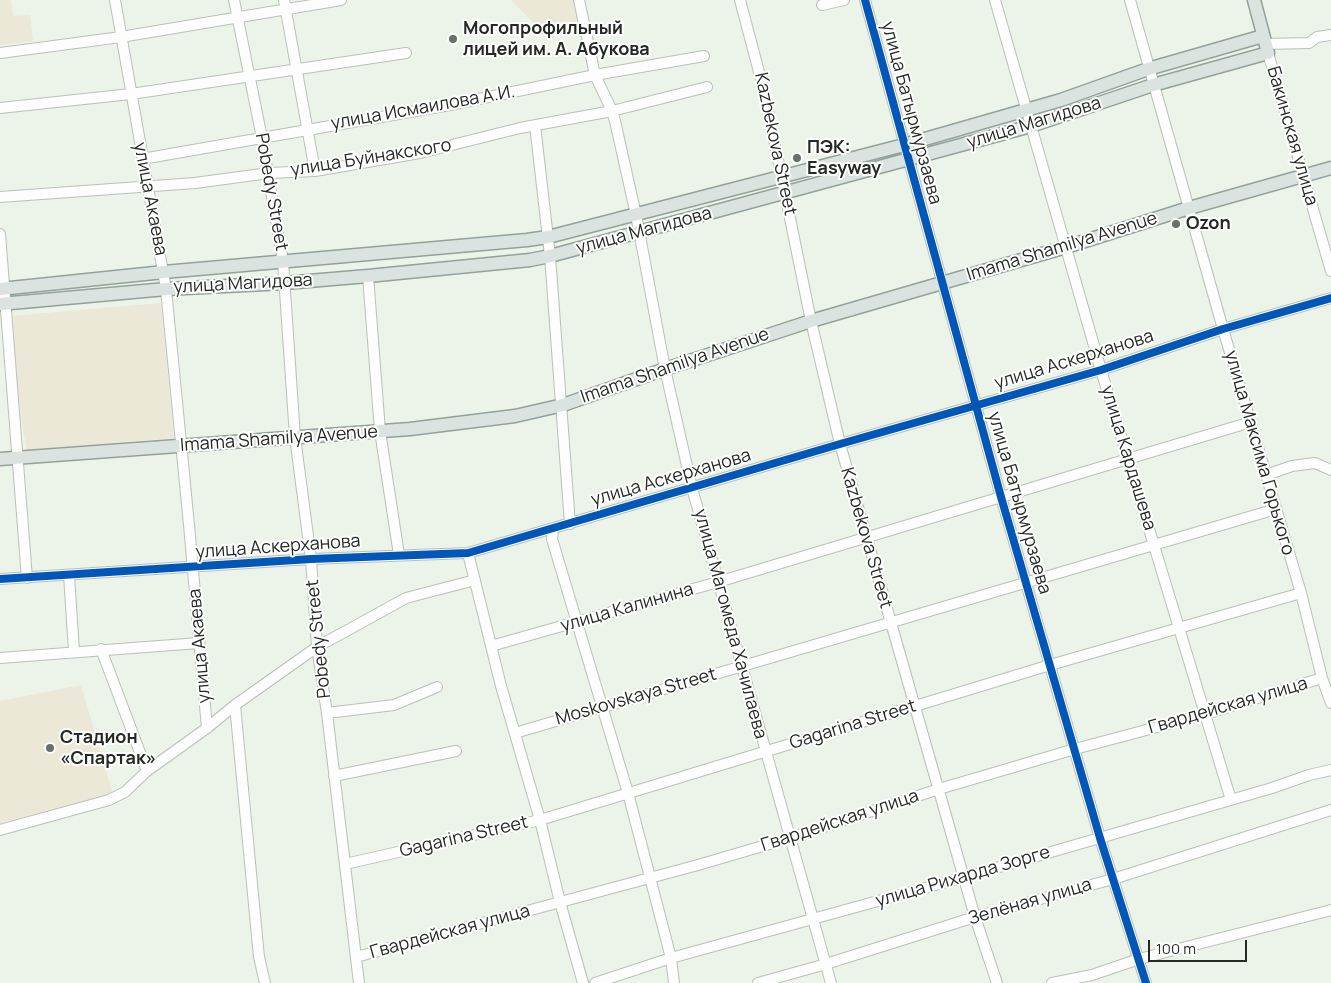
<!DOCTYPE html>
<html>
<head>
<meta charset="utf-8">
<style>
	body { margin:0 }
	#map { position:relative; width:1331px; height:983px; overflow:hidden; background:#ecf4ea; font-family:Manrope,sans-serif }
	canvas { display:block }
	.scale { position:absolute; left:1148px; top:940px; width:99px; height:22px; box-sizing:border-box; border:2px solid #232923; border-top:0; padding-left:6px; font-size:15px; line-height:18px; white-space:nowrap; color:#232923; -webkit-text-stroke:4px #fff; paint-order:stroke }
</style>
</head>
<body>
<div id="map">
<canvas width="1331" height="983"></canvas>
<div class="scale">100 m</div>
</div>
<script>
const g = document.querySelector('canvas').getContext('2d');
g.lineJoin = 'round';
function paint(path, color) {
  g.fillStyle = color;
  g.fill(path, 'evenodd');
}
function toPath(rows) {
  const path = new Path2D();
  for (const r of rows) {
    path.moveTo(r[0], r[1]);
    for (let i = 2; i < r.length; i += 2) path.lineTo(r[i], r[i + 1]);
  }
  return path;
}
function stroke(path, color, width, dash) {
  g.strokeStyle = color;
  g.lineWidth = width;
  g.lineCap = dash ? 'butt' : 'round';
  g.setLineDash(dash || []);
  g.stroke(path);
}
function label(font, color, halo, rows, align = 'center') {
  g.font = font + ' Manrope,sans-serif';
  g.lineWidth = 4;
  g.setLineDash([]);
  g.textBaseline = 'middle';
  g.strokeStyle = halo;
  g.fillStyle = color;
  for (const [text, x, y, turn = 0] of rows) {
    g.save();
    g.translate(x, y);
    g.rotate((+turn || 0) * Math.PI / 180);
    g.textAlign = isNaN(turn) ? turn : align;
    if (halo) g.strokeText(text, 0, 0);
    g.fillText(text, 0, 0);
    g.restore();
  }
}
const green = toPath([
	[0,0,11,0,13,16,30,15,33,41,0,45],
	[511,0,576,0,580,21,538,28],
	[161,303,174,438,27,450,22,425,10,316],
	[81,685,113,794,0,823,0,701]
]);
const minor = toPath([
	[115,0,166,289,189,525,207,728],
	[234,0,262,138,283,262,295,437,311,559,317,647,327,713,359,983],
	[284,0,315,171],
	[579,0,595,75,612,111,615,121,636,215,665,369,692,488,831,983],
	[740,0,764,91,811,321,840,444,975,917,997,983],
	[865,0,1001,497,1100,838,1146,983],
	[995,0,1101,370,1231,800],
	[1130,0,1223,329,1301,593,1322,678,1331,703],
	[822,5,844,0],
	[1265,44,1309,43,1317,37,1331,35],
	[0,53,121,37,341,0],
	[1268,53,1331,271],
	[0,108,131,94,406,53],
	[535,125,550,256,570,524],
	[142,159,450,105,595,75,704,56],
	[0,197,195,183,269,173,315,171,420,153,520,128,612,111,707,87],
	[0,234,27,578],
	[368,276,380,431,399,555],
	[1266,475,1292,466,1315,463,1331,470],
	[553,529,552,539,628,793,671,958,674,983],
	[468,553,501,686,540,820,560,902,583,983],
	[69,575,74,651],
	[0,579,311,559,468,553,840,444,1101,370,1223,329,1331,298],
	[491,646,718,582,1251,422],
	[101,649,147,771],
	[0,658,199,643],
	[235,705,259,957,265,983],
	[327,713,394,705,437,687],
	[515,733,1276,509],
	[334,776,456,751],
	[0,830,109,800,125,792,147,771,207,728,235,705,317,647,406,598,475,580],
	[345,864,540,820,1050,665,1301,593],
	[356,957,698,865,790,838,939,789,1075,749,1206,714,1322,678],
	[595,983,671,958,965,877,1272,788,1309,775,1331,770],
	[758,983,826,964,975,917,1113,879,1331,810],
	[1052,983,1092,975,1139,959,1331,910]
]);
const major = toPath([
	[0,289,164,272,527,240,548,237,904,145,1061,100,1148,69,1263,36],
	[0,304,166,289,285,283,368,276,530,260,550,256,1031,126,1153,85,1268,53,1254,0],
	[0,459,410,429,515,416,563,405,665,369,811,321,1066,247,1189,208,1331,168]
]);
const cycleway = toPath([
	[865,0,1001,497,1100,838,1146,983],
	[0,579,311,559,468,553,840,444,1101,370,1223,329,1331,298]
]);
const markers = [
	[453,39,5,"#697069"],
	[797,158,5,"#697069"],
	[1176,224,5,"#697069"],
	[50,748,5,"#697069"]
];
const poiNames = [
	["Могопрофильный",463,29],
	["лицей им. А. Абукова",463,50],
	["ПЭК:",807,148],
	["Easyway",807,169],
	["Ozon",1186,224],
	["Стадион",60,738],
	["«Спартак»",60,759]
];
const streetNames = [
	["улица Исмаилова А.И.",423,108,-10],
	["улица Батырмурзаева",911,113,75],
	["улица Магидова",1034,123,-17],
	["Бакинская улица",1292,136,74],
	["Kazbekova Street",775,144,78],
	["улица Буйнакского",371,158,-9],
	["Pobedy Street",271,192,80],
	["улица Акаева",150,199,79],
	["улица Магидова",644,231,-15],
	["Imama Shamilya Avenue",1062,247,-17],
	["улица Магидова",243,284,-3],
	["улица Аскерханова",1074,360,-17],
	["Imama Shamilya Avenue",675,366,-19],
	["Imama Shamilya Avenue",279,439,-4],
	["улица Максима Горького",1259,453,74],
	["улица Кардашева",1128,458,73],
	["улица Аскерханова",671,478,-16],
	["улица Батырмурзаева",1019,503,74],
	["Kazbekova Street",866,538,74],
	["улица Аскерханова",278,547,-4],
	["улица Калинина",627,608,-16],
	["улица Магомеда Хачилаева",730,624,75],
	["Pobedy Street",319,639,-96],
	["улица Акаева",200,646,-95],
	["Moskovskaya Street",636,697,-16],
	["Гвардейская улица",1228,706,-16],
	["Gagarina Street",853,725,-17],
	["Гвардейская улица",840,821,-18],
	["Gagarina Street",464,837,-13],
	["улица Рихарда Зорге",963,877,-16],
	["Зелёная улица",1030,902,-16],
	["Гвардейская улица",450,932,-15]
];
paint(green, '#ebe8d7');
stroke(minor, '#bac0b9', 12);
stroke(major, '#92a29a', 15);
stroke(minor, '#fcfdfc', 10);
stroke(major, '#dbe3e0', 12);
stroke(cycleway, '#0057b8', 8);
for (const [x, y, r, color] of markers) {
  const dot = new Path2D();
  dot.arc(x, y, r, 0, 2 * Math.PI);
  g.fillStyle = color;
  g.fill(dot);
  stroke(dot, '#fff', 2);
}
label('bold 18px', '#232923', '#fff', poiNames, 'left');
label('18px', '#232923', '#fff', streetNames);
</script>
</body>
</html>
